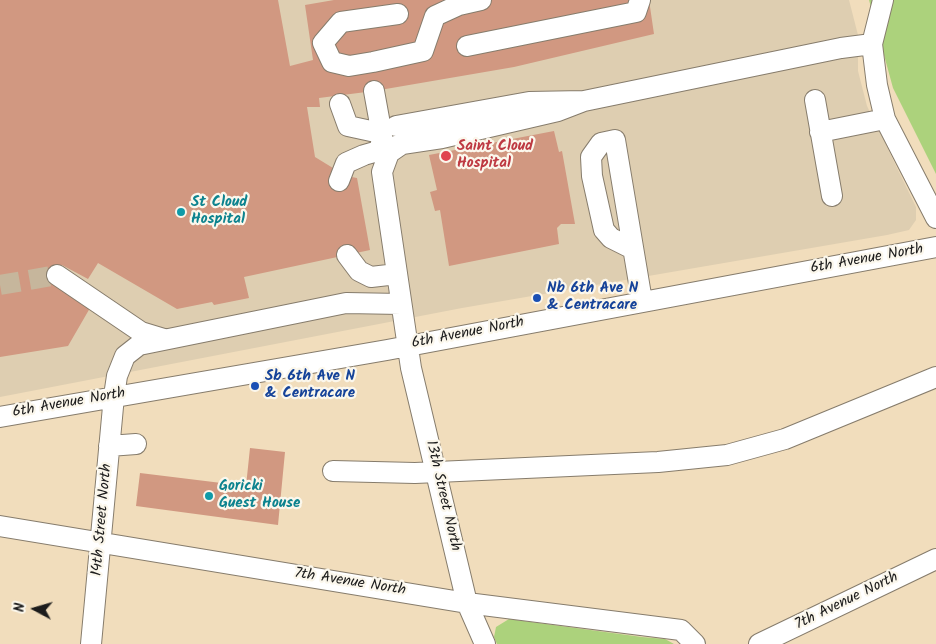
<!DOCTYPE html>
<html>
<head>
<meta charset="utf-8">
<style>
	body { margin:0 }
	#map { position:relative; width:936px; height:644px; overflow:hidden; background:#f1ddbc; font-family:Kalam,sans-serif }
	canvas { display:block }
	.north { position:absolute; left:10px; top:584px; width:50px; height:50px; -webkit-text-stroke:4px #fbf7ec; paint-order:stroke; rotate:276deg; font-size:14px; font-weight:700; line-height:20px; text-align:center; color:#1c1c1c }
	.north::after { content:''; display:block; margin:auto; width:18px; height:22px; background:#1c1c1c; clip-path:polygon(50% 0,100% 100%,50% 72%,0 100%) }
</style>
</head>
<body>
<div id="map">
<canvas width="936" height="644"></canvas>
<div class="north">N</div>
</div>
<script>
const g = document.querySelector('canvas').getContext('2d');
g.lineJoin = 'round';
function paint(path, color) {
  g.fillStyle = color;
  g.fill(path, 'evenodd');
}
function toPath(rows) {
  const path = new Path2D();
  for (const r of rows) {
    path.moveTo(r[0], r[1]);
    for (let i = 2; i < r.length; i += 2) path.lineTo(r[i], r[i + 1]);
  }
  return path;
}
function stroke(path, color, width, dash) {
  g.strokeStyle = color;
  g.lineWidth = width;
  g.lineCap = dash ? 'butt' : 'round';
  g.setLineDash(dash || []);
  g.stroke(path);
}
function label(font, color, halo, rows, align = 'center') {
  g.font = font + ' Kalam,sans-serif';
  g.lineWidth = 4.5;
  g.setLineDash([]);
  g.textBaseline = 'middle';
  g.strokeStyle = halo;
  g.fillStyle = color;
  for (const [text, x, y, turn = 0] of rows) {
    g.save();
    g.translate(x, y);
    g.rotate((+turn || 0) * Math.PI / 180);
    g.textAlign = isNaN(turn) ? turn : align;
    if (halo) g.strokeText(text, 0, 0);
    g.fillText(text, 0, 0);
    g.restore();
  }
}
const built = toPath([
	[0,0,849,0,858,35,858,71,867,106,916,207,916,220,909,230,887,235,462,308,0,397]
]);
const green = toPath([
	[869,0,936,0,936,174,893,88],
	[509,619,642,637,665,639,674,644,497,644,494,637,496,627]
]);
const building = toPath([
	[0,0,278,0,290,66,313,60,305,5,334,0,649,0,654,34,514,67,374,91,319,98,320,107,307,107,315,157,346,176,357,178,370,250,244,277,249,298,214,305,212,302,177,309,98,263,88,279,62,265,53,284,90,308,68,346,0,357],
	[554,131,559,152,562,151,575,224,561,224,557,228,559,244,449,266,440,210,435,211,430,192,437,190,429,155],
	[250,448,285,452,278,525,136,506,140,473,246,486]
]);
const minorTunnel = toPath([
	[0,285,57,275]
]);
const minor = toPath([
	[883,0,872,44,877,85,885,119,936,218],
	[398,14,341,22,323,43,332,62,349,66,373,62,423,51,435,16,459,5,481,0],
	[467,46,636,12,640,0],
	[374,91,382,135,380,151],
	[815,100,832,196],
	[340,104,348,126,371,131],
	[396,126,529,102,584,101,841,48,872,44],
	[820,132,885,119],
	[339,181,346,163,364,155,399,145],
	[633,249,611,238,604,230,592,176,591,157,601,143,615,140,642,301],
	[347,255,359,271,371,277,397,274],
	[57,275,141,332,164,339],
	[0,417,387,350,936,247],
	[109,446,136,444],
	[333,471,415,473,658,462,727,455,785,439,936,377],
	[0,526,467,603,681,630,695,644],
	[91,644,114,396,117,376,125,356,139,345,346,303,401,304],
	[485,644,467,603,411,368,382,172,389,153,402,144,442,138,558,111,584,101],
	[759,644,936,559]
]);
const markers = [
	[446,156,6,"#e0444e"],
	[181,212,5,"#0f9aa8"],
	[537,298,5,"#1a4fb4"],
	[255,386,5,"#1a4fb4"],
	[209,496,5,"#0f9aa8"]
];
const healthNames = [
	["Saint Cloud",457,147],
	["Hospital",457,164]
];
const cultureNames = [
	["St Cloud",191,203],
	["Hospital",191,220],
	["Goricki",219,487],
	["Guest House",219,504]
];
const streetNames = [
	["6th Avenue North",867,260,-10],
	["6th Avenue North",468,334,-11],
	["6th Avenue North",69,404,-10],
	["13th Street North",442,496,77],
	["14th Street North",103,520,-85],
	["7th Avenue North",350,583,9],
	["7th Avenue North",847,602,-26]
];
const transitNames = [
	["Nb 6th Ave N",547,289],
	["& Centracare",547,306],
	["Sb 6th Ave N",265,377],
	["& Centracare",265,394]
];
paint(built, '#deceb1');
paint(green, '#acd27c');
paint(building, '#d19881');
stroke(minorTunnel, '#c6b69c', 20, [20, 10]);
stroke(minor, '#867c6c', 22);
stroke(minor, '#fff', 20);
for (const [x, y, r, color] of markers) {
  const dot = new Path2D();
  dot.arc(x, y, r, 0, 2 * Math.PI);
  g.fillStyle = color;
  g.fill(dot);
  stroke(dot, '#fbf7ec', 2);
}
label('bold 15px', '#be3a42', '#fbf7ec', healthNames, 'left');
label('bold 15px', '#0d838f', '#fbf7ec', cultureNames, 'left');
label('15px', '#1c1c1c', '#fbf7ec', streetNames);
label('bold 15px', '#164399', '#fbf7ec', transitNames, 'left');
</script>
</body>
</html>
